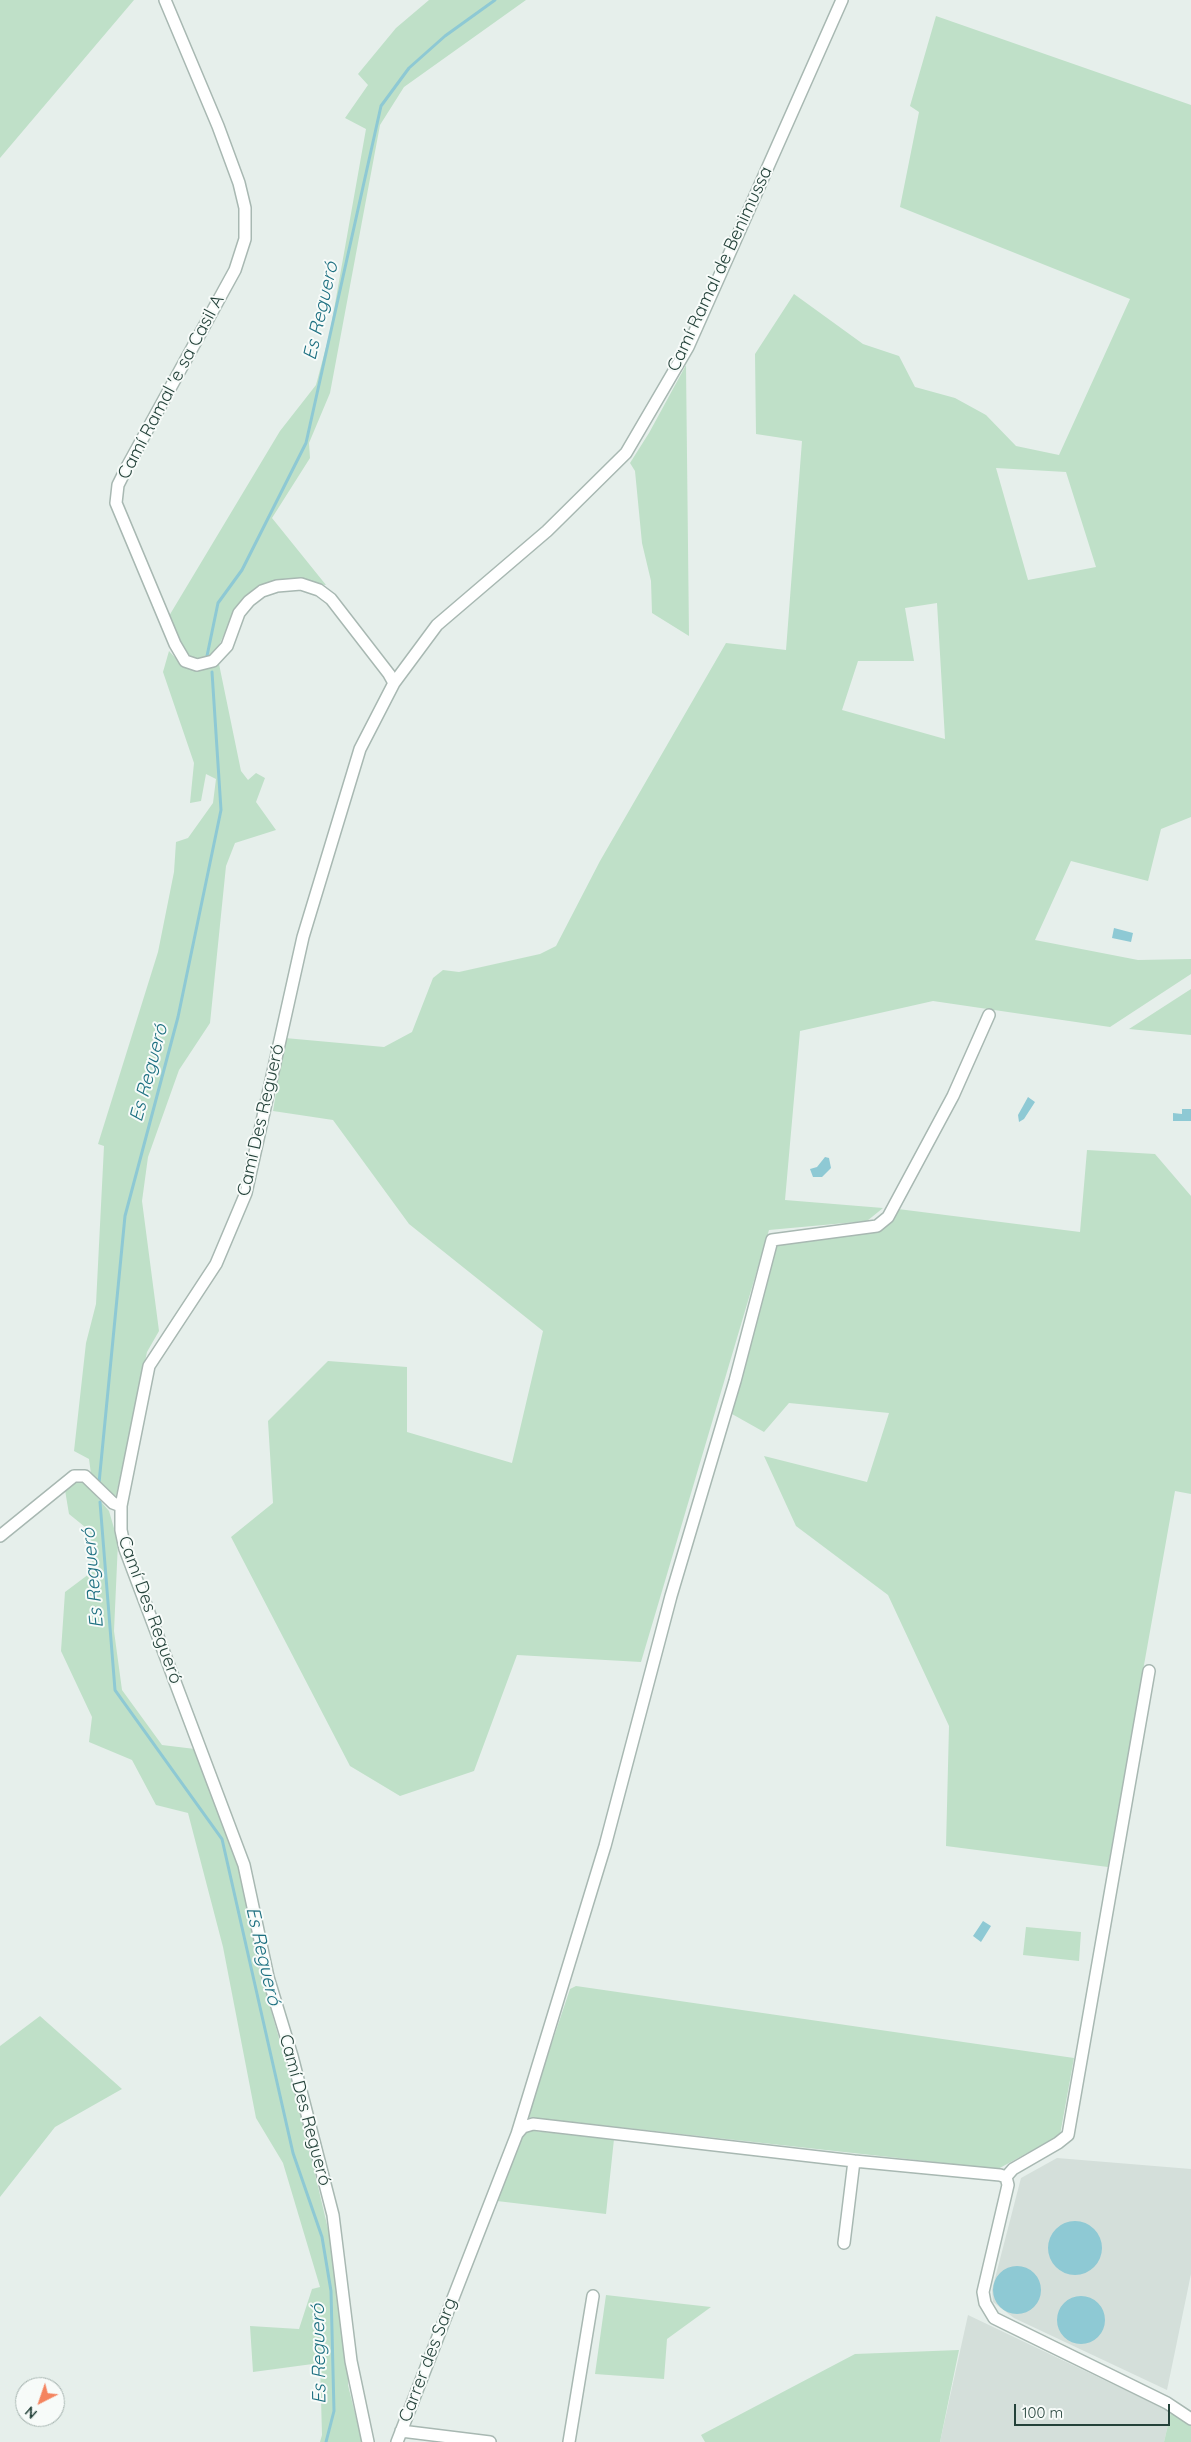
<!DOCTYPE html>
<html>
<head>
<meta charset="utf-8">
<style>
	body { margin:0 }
	#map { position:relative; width:1191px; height:2442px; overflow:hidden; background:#e6efeb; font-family:Quicksand,sans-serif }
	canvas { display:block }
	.north { position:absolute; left:15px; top:2377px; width:50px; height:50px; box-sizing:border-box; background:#f7fbf9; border:1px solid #a3b1ad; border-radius:50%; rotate:221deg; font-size:14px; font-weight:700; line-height:20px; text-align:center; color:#24423a }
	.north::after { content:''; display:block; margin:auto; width:18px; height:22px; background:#f4845f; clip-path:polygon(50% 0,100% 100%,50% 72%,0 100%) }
	.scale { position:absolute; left:1014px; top:2404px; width:156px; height:22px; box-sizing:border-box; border:2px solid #24423a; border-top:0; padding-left:6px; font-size:15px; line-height:18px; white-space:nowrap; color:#24423a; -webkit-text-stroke:4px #f7fbf9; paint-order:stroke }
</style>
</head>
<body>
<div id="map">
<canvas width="1191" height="2442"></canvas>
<div class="north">N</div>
<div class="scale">100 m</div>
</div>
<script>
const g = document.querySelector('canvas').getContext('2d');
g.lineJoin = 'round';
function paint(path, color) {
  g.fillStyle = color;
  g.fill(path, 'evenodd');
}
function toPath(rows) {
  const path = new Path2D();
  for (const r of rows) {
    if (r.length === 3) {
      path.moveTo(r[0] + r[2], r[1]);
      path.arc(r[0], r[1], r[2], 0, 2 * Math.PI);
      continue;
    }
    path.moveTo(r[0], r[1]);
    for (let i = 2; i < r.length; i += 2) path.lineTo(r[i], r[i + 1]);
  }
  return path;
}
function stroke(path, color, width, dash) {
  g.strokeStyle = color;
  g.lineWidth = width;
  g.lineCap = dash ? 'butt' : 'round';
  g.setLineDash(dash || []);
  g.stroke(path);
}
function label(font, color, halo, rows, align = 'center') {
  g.font = font + ' Quicksand,sans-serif';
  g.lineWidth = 4;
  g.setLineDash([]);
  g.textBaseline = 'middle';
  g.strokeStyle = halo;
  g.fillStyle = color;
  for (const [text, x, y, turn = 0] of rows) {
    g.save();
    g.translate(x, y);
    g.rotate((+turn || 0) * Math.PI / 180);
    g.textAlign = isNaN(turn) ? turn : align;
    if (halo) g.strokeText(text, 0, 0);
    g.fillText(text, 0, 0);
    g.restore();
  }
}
const built = toPath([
	[1057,2158,1191,2169,1191,2274,1167,2390,1014,2318,993,2302,992,2290,1021,2178],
	[968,2315,1171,2412,1164,2442,940,2442]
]);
const green = toPath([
	[0,0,134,0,0,158],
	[429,0,526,0,404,87,380,125,330,393,309,443,310,458,272,518,326,585,282,581,266,585,248,594,237,606,216,652,198,661,189,658,178,644,169,616,280,431,316,385,330,332,366,129,345,118,368,85,358,74,396,28],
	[936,16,1191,105,1191,817,1161,829,1148,881,1071,861,1035,940,1138,960,1191,959,1191,974,1110,1027,933,1001,800,1031,785,1200,883,1208,867,1221,769,1230,641,1662,517,1655,474,1771,400,1796,350,1766,231,1537,273,1503,268,1421,328,1361,407,1367,407,1432,512,1463,543,1331,409,1224,333,1120,273,1111,285,1038,384,1047,412,1032,433,978,443,970,459,972,540,954,556,946,600,861,726,643,786,650,802,441,756,434,755,354,794,294,863,344,899,356,915,387,955,398,986,415,1016,446,1059,455,1130,299,900,207,919,112,910,106],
	[996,468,1066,472,1096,567,1028,580],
	[937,603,945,739,842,710,858,661,914,661,905,608],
	[686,365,689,636,652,613,651,581,642,543,635,471,630,463,649,433],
	[169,651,183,666,198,668,219,664,241,771,248,780,256,773,265,778,256,802,276,830,235,843,226,866,210,1023,179,1070,148,1157,142,1201,159,1331,147,1352,116,1496,106,1491,91,1474,89,1459,74,1451,86,1343,96,1304,104,1146,98,1144,158,952,174,872,176,842,188,838,213,803,216,779,206,774,201,801,190,803,194,763,163,672],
	[1191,989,1191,1035,1129,1029],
	[1087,1150,1155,1154,1191,1196,1191,1494,1175,1491,1108,1867,946,1846,949,1726,888,1595,796,1526,764,1456,867,1482,889,1413,789,1403,764,1432,732,1414,771,1252,782,1240,882,1230,898,1209,1080,1232],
	[77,1481,85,1483,109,1511,118,1542,114,1631,122,1690,162,1745,195,1749,234,1846,249,1910,259,1968,302,2119,333,2250,348,2354,348,2385,362,2442,320,2442,322,2435,320,2363,253,2372,250,2326,299,2329,312,2289,320,2287,283,2163,256,2118,223,1947,188,1813,156,1805,132,1760,89,1742,92,1717,61,1651,65,1592,93,1571,90,1531,69,1514,65,1490],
	[1026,1927,1081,1932,1079,1961,1023,1955],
	[576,1986,1074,2058,1060,2135,998,2169,527,2117,570,1989],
	[40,2016,122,2089,55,2127,0,2197,0,2046],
	[524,2130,614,2139,606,2214,497,2201],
	[606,2295,675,2303,711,2307,667,2339,664,2379,595,2374],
	[959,2350,940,2442,705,2442,701,2435,855,2354],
	[1171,2412,1191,2425,1191,2442,1164,2442]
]);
const water = toPath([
	[1114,928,1133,933,1131,942,1112,938],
	[1028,1097,1035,1102,1024,1119,1019,1122,1018,1115],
	[1182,1109,1191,1109,1191,1121,1173,1121,1173,1113,1182,1114],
	[825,1157,829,1158,831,1168,822,1177,813,1177,810,1169,817,1167],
	[983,1921,991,1926,981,1942,973,1936],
	[1075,2248,27],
	[1017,2290,24],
	[1081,2320,24]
]);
const stream = toPath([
	[207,656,218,603,242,570,306,443,381,106,409,68,445,36,495,0],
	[99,1483,125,1216,178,1017,221,810,212,672],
	[100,1502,115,1690,222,1839,293,2153,322,2237,331,2291,334,2411,326,2442]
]);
const minor = toPath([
	[165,0,218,126,239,183,245,208,245,239,235,270,128,465,118,485,116,503,175,644,185,661,197,665,213,661,227,646,239,613,249,601,262,591,277,586,301,584,319,590,331,599,389,674,394,683],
	[0,1536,74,1476,85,1476,113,1503,121,1506],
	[517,2134,605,1846,671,1596,735,1381,772,1240,877,1226,888,1217,953,1096,989,1015],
	[1006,2177,1013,2169,1058,2143,1068,2135,1149,1671],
	[844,2243,854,2161],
	[401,2431,490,2442],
	[368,2442,351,2361,333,2215,292,2056,268,1977,244,1865,125,1549,121,1530,121,1506,149,1366,216,1264,246,1193,303,937,360,749,394,683,437,625,547,531,626,453,688,347,842,0],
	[397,2442,517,2134,523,2127,533,2124,854,2161,1000,2175,1006,2177,1008,2185,983,2292,985,2303,994,2318,1167,2403,1191,2419],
	[569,2442,593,2296]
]);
const streetNames = [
	["Camí Ramal de Benimussa",720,269,-65],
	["Camí Ramal 'e sa Casil A",171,387,-62],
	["Camí Des Regueró",261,1120,-77],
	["Camí Des Regueró",150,1610,70],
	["Camí Des Regueró",305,2110,75],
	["Carrer des Sarg",428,2360,-69]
];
const waterNames = [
	["Es Regueró",321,311,-77],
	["Es Regueró",149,1073,-75],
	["Es Regueró",93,1578,-95],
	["Es Regueró",263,1956,77],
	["Es Regueró",319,2354,-91]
];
paint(built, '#d4dfda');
paint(green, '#bfe0c8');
paint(water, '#8ec9d4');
stroke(stream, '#8ec9d4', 3);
stroke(minor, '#a8b8b2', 14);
stroke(minor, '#fff', 11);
label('18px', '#24423a', '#f7fbf9', streetNames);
label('italic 19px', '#1c6f80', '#f7fbf9', waterNames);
</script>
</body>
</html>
